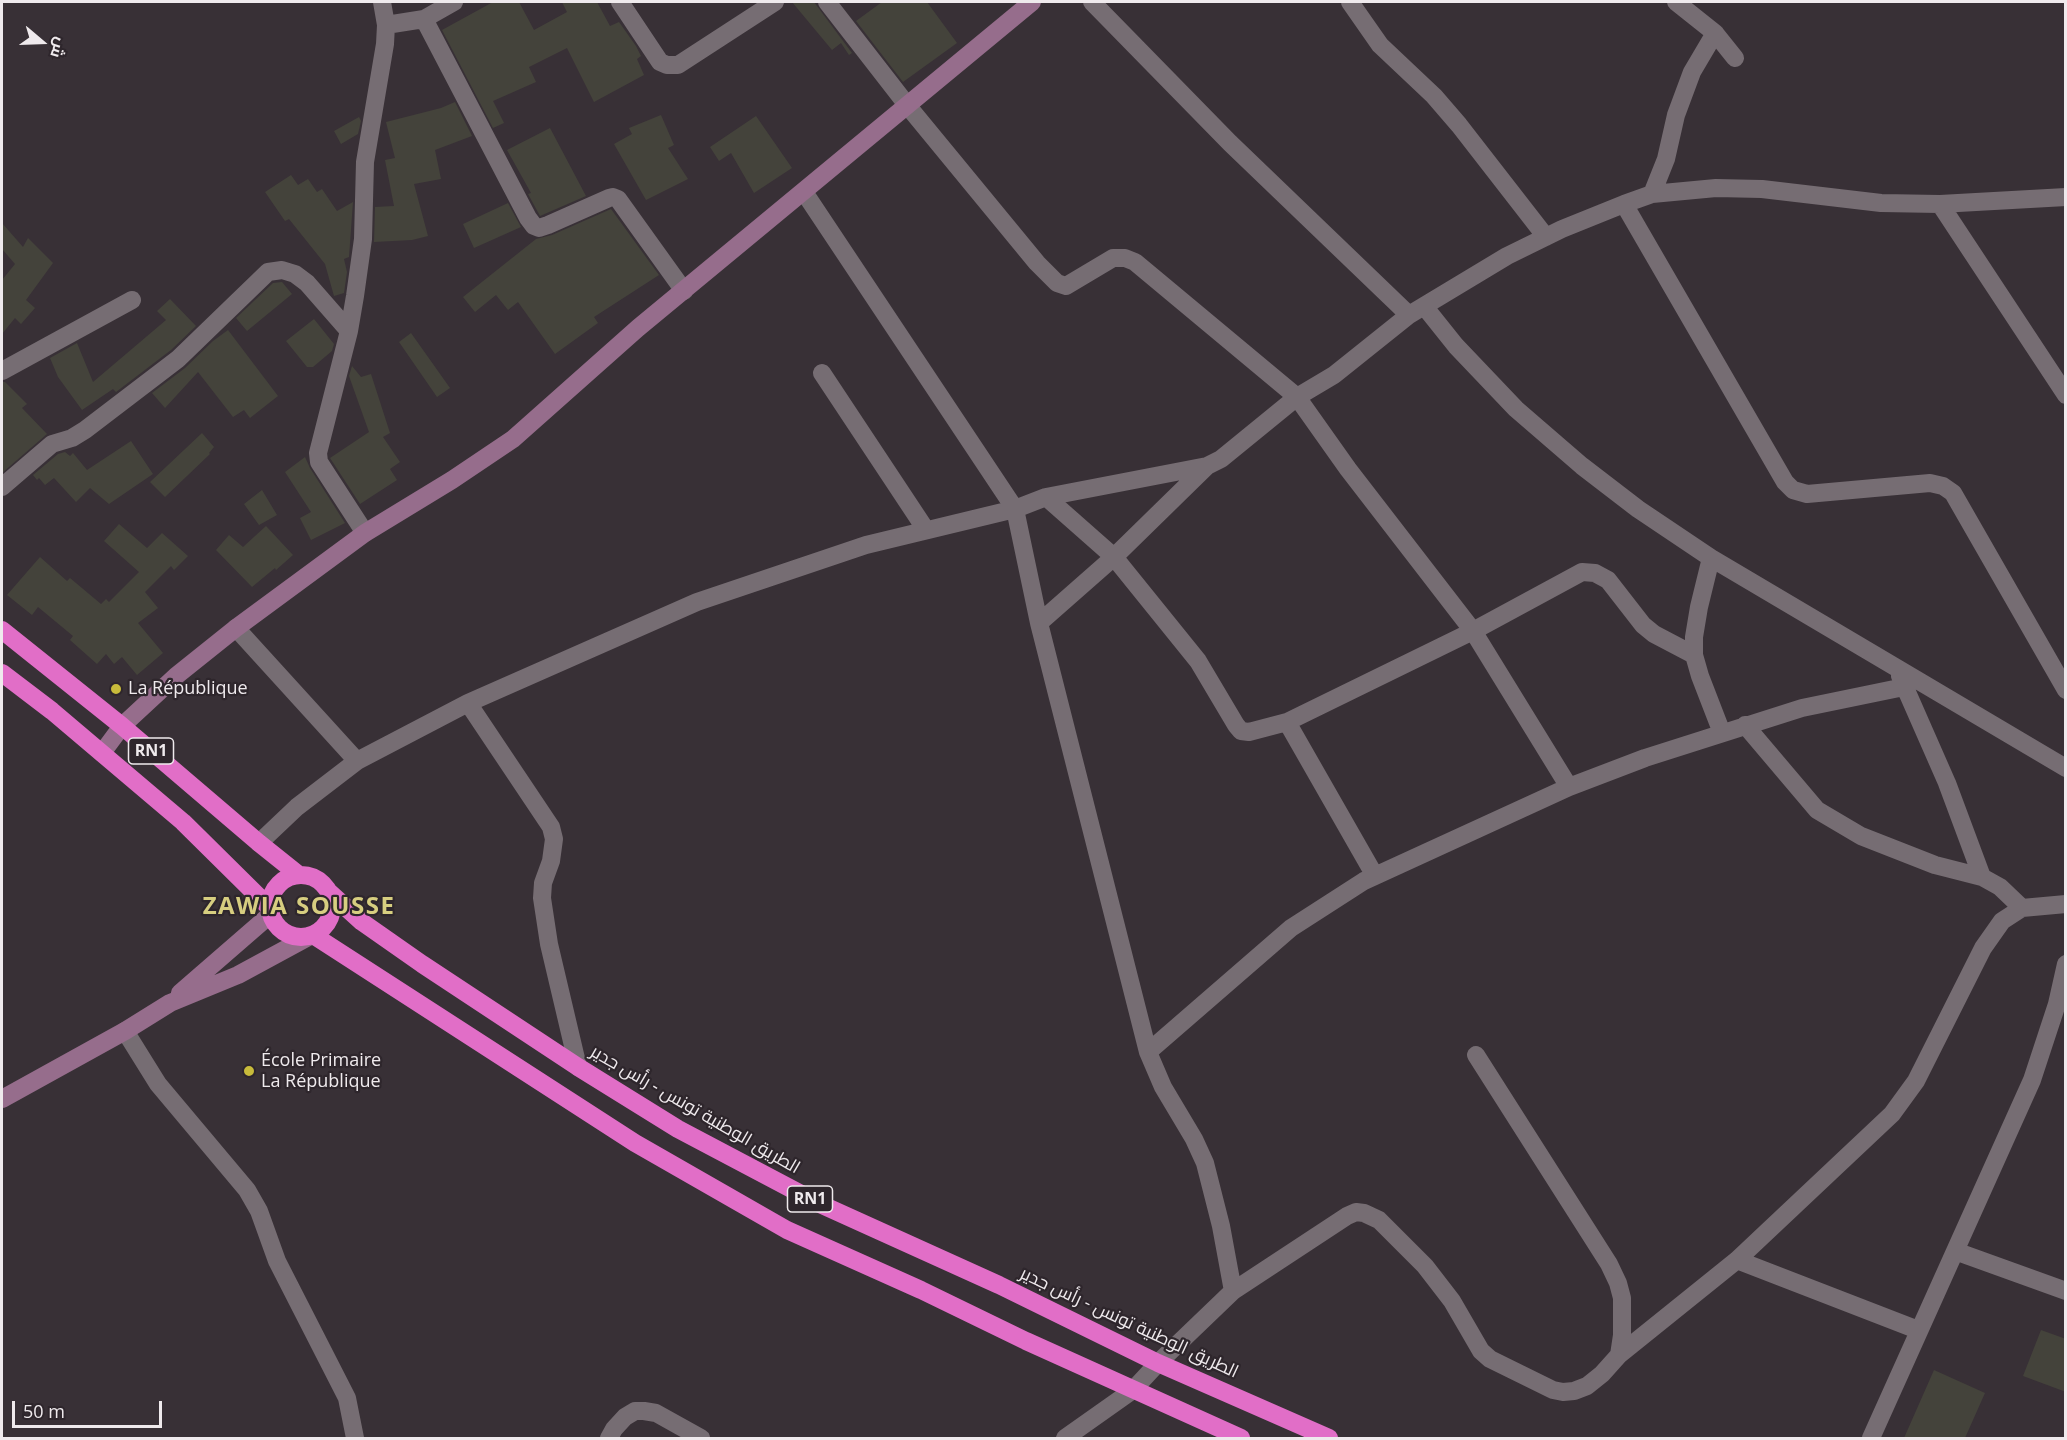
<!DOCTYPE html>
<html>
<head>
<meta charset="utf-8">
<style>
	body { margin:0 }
	#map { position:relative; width:2067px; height:1440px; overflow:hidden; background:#383036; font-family:"Open Sans",Cairo,sans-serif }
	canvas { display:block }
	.frame { position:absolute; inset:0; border:3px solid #efeaed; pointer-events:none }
	.north { position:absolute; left:12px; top:12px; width:60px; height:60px; -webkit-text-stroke:4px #2e262c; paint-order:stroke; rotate:109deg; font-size:16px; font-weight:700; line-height:24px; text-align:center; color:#efeaed }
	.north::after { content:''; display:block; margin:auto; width:21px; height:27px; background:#efeaed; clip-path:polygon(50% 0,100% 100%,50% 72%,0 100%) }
	.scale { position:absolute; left:12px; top:1401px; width:150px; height:27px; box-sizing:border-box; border:3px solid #efeaed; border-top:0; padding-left:8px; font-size:18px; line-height:21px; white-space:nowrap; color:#efeaed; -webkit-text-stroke:4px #2e262c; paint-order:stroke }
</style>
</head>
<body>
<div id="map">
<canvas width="2067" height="1440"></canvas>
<div class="frame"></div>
<div class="north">ش</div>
<div class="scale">50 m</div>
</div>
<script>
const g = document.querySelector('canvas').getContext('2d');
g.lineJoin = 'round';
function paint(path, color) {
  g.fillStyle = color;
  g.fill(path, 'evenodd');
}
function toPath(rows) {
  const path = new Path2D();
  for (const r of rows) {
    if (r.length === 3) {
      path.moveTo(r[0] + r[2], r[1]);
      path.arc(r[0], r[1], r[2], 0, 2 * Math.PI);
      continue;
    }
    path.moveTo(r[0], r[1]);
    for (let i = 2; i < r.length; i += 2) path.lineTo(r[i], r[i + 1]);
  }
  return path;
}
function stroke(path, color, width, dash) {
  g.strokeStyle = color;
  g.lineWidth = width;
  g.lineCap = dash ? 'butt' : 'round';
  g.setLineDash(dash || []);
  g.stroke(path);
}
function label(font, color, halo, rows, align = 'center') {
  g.font = font + ' "Open Sans",Cairo,sans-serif';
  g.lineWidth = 4.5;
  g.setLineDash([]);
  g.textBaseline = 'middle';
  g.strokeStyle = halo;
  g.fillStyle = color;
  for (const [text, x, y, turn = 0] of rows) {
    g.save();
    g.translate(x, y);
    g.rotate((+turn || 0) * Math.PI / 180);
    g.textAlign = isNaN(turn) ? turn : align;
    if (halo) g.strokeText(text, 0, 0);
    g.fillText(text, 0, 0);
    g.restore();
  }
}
const building = toPath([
	[493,2,519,2,534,30,567,12,562,2,597,2,610,26,619,22,636,46,641,56,637,59,644,75,594,102,567,48,529,67,536,82,493,101,504,123,493,128,442,30],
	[792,2,814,2,852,53,849,55,841,43,832,50],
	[882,2,927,2,957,43,903,82,856,21],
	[455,102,472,136,435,150,441,179,414,184,428,236,412,240,374,242,375,207,394,206,385,160,395,158,386,122,441,108],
	[661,115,674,145,668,148,688,179,646,200,614,144,632,134,629,128],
	[756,116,792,168,754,193,731,153,719,161,710,147],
	[359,117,361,121,358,134,341,144,334,131],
	[550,128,586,196,540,216,528,194,531,193,507,150],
	[291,175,298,185,308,179,317,192,322,189,337,211,353,202,349,257,344,259,347,272,344,293,334,296,325,264,289,219,285,221,265,192],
	[508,203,521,227,474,248,463,224],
	[611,209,659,275,594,317,598,323,555,354,518,302,508,310,496,295,475,312,463,297,536,239,552,235],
	[2,223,23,247,28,238,53,263,26,300,35,308,21,324,15,318,2,334,2,280,15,264,2,249],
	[282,282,292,294,247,331,236,318,273,283],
	[170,299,196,326,171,350,116,392,113,389,82,410,58,377,50,358,77,343,93,382,166,320,157,311],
	[314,319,334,344,332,351,313,367,307,367,286,341],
	[228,330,278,396,250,418,244,410,233,417,198,372,165,408,152,393,185,368,213,341],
	[411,333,450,388,437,397,399,342],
	[352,366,361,377,371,374,390,433,383,437,400,462,390,469,397,480,360,504,330,458,369,432,349,376],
	[2,382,5,382,27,404,22,408,47,434,2,473],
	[202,433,214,447,209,453,210,454,165,497,150,482],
	[131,441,153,474,109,504,90,488,76,502,54,478,45,485,39,478,37,480,33,475,58,454,65,452,70,456,73,453,87,470],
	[305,457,310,468,345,523,311,540,300,518,311,512,285,472],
	[262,490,277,515,259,525,244,504],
	[119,524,147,548,162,533,188,556,174,570,171,566,145,592,158,608,138,623,163,653,137,675,122,657,114,664,106,654,97,664,70,640,73,636,38,607,32,615,7,595,40,557,67,581,70,578,101,604,106,599,109,602,139,572,104,541],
	[266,526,293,555,276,570,275,568,252,587,216,550,229,535,243,547],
	[2041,1330,2066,1339,2066,1392,2023,1376],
	[1934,1370,1985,1393,1965,1438,1904,1438]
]);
const street = toPath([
	[620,2,660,62,667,65,678,65,775,2],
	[827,2,907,105,1037,263,1057,283,1066,286,1113,258,1125,258,1135,262,1297,397,1348,469,1473,631,1569,787],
	[1092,2,1230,143,1409,315],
	[1350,2,1380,45,1434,96,1459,125,1546,237],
	[1676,2,1715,33,1735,58],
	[424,19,528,218,534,226,539,228,548,225,609,198,613,197,618,199,684,291],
	[386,25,424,19,454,2],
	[804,192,1015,509,1039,623,1148,1052,1163,1087,1194,1139,1205,1163,1221,1226,1233,1291],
	[1652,194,1666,159,1676,115,1692,72,1715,33],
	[1624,204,1785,482,1793,490,1807,494,1930,483,1943,486,1953,493,2066,690],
	[1940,204,2066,395],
	[1424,306,1456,346,1516,409,1582,466,1638,509,1711,558,2066,768],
	[2,371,132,300],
	[822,373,926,530],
	[2,487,52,444,72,438,85,430,178,359,268,272,282,270,295,274,307,283,349,331],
	[1046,497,1114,557,1198,661,1236,725,1241,731,1249,732,1287,722,1473,631,1582,572,1595,573,1608,580,1643,625,1654,634,1694,655],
	[365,533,319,462,318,453,349,331,355,296,363,239,365,162,385,44,386,25,382,2],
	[1711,558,1699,607,1694,637,1694,655,1700,676,1722,733],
	[1039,623,1114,557,1207,466],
	[236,628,357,761],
	[1900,676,1947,783,1982,877],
	[468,703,551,827,554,839,551,861,543,883,542,898,549,944,578,1067],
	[1287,722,1375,876],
	[1745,725,1817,810,1861,836,1935,865,1982,877,2000,887,2022,908],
	[259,843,297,807,357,761,468,703,697,602,866,545,1015,509,1046,497,1207,466,1221,459,1297,397,1334,375,1409,315,1507,256,1562,229,1624,204,1652,194,1716,188,1762,189,1881,203,1940,204,2066,197],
	[125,1031,158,1084,247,1190,259,1211,277,1261,347,1398,355,1438],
	[1148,1052,1291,928,1364,881,1569,787,1645,758,1802,708,1904,687],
	[1955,1251,2066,1291],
	[1737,1260,1918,1330],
	[1619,1355,1737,1260,1892,1114,1916,1081,1983,948,2002,921,2022,908,2066,904],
	[609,1438,614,1429,625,1417,635,1411,644,1411,656,1413,701,1438],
	[1065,1438,1133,1390,1158,1363,1233,1291,1347,1216,1356,1212,1364,1213,1379,1220,1425,1266,1452,1301,1481,1351,1490,1359,1553,1390,1563,1392,1574,1391,1587,1386,1602,1374,1619,1355,1622,1335,1622,1298,1618,1283,1609,1264,1476,1055],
	[1871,1438,2032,1080,2057,1004,2066,964]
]);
const secondary = toPath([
	[102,753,122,726,176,676,236,628,365,533,452,480,513,439,638,328,1032,2],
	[180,993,271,914],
	[2,1099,125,1031,170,1003,238,975,310,936]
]);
const highway = toPath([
	[2,630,122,726,259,843,299,875],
	[2,673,52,711,183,822,270,908],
	[301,906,31],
	[329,892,362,922,422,964,578,1067,678,1129,820,1204,999,1285,1158,1363,1329,1438],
	[313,935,635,1143,787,1230,921,1290,1026,1341,1241,1438]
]);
const markers = [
	[116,689,6,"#c8bb3b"],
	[249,1071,6,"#c8bb3b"]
];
const shields = [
	[151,751,45],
	[810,1199,45]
];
const shieldNames = [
	["RN1",151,751],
	["RN1",810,1199]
];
const poiNames = [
	["La République",128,689],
	["École Primaire",261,1061],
	["La République",261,1082]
];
const streetNames = [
	["الطريق الوطنية تونس - رأس جدير",695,1110,30],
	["الطريق الوطنية تونس - رأس جدير",1129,1323,25]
];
const districtNames = [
	["ZAWIA SOUSSE",299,907]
];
paint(building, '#44433b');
stroke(street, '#766d73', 18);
stroke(secondary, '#966d8c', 18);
stroke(highway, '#e16ec7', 18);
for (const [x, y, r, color] of markers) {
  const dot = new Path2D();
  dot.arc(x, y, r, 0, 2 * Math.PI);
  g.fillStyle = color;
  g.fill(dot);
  stroke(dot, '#2e262c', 2);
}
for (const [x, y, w] of shields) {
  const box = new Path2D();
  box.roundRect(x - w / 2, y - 13, w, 26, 4.5);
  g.fillStyle = '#2e262c';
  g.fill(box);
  stroke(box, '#efeaed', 1.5);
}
label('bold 16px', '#efeaed', null, shieldNames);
label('18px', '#efeaed', '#2e262c', poiNames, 'left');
label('18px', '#efeaed', '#2e262c', streetNames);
g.letterSpacing = '1.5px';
label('bold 24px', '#d7ce80', '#2e262c', districtNames);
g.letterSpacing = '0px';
</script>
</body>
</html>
